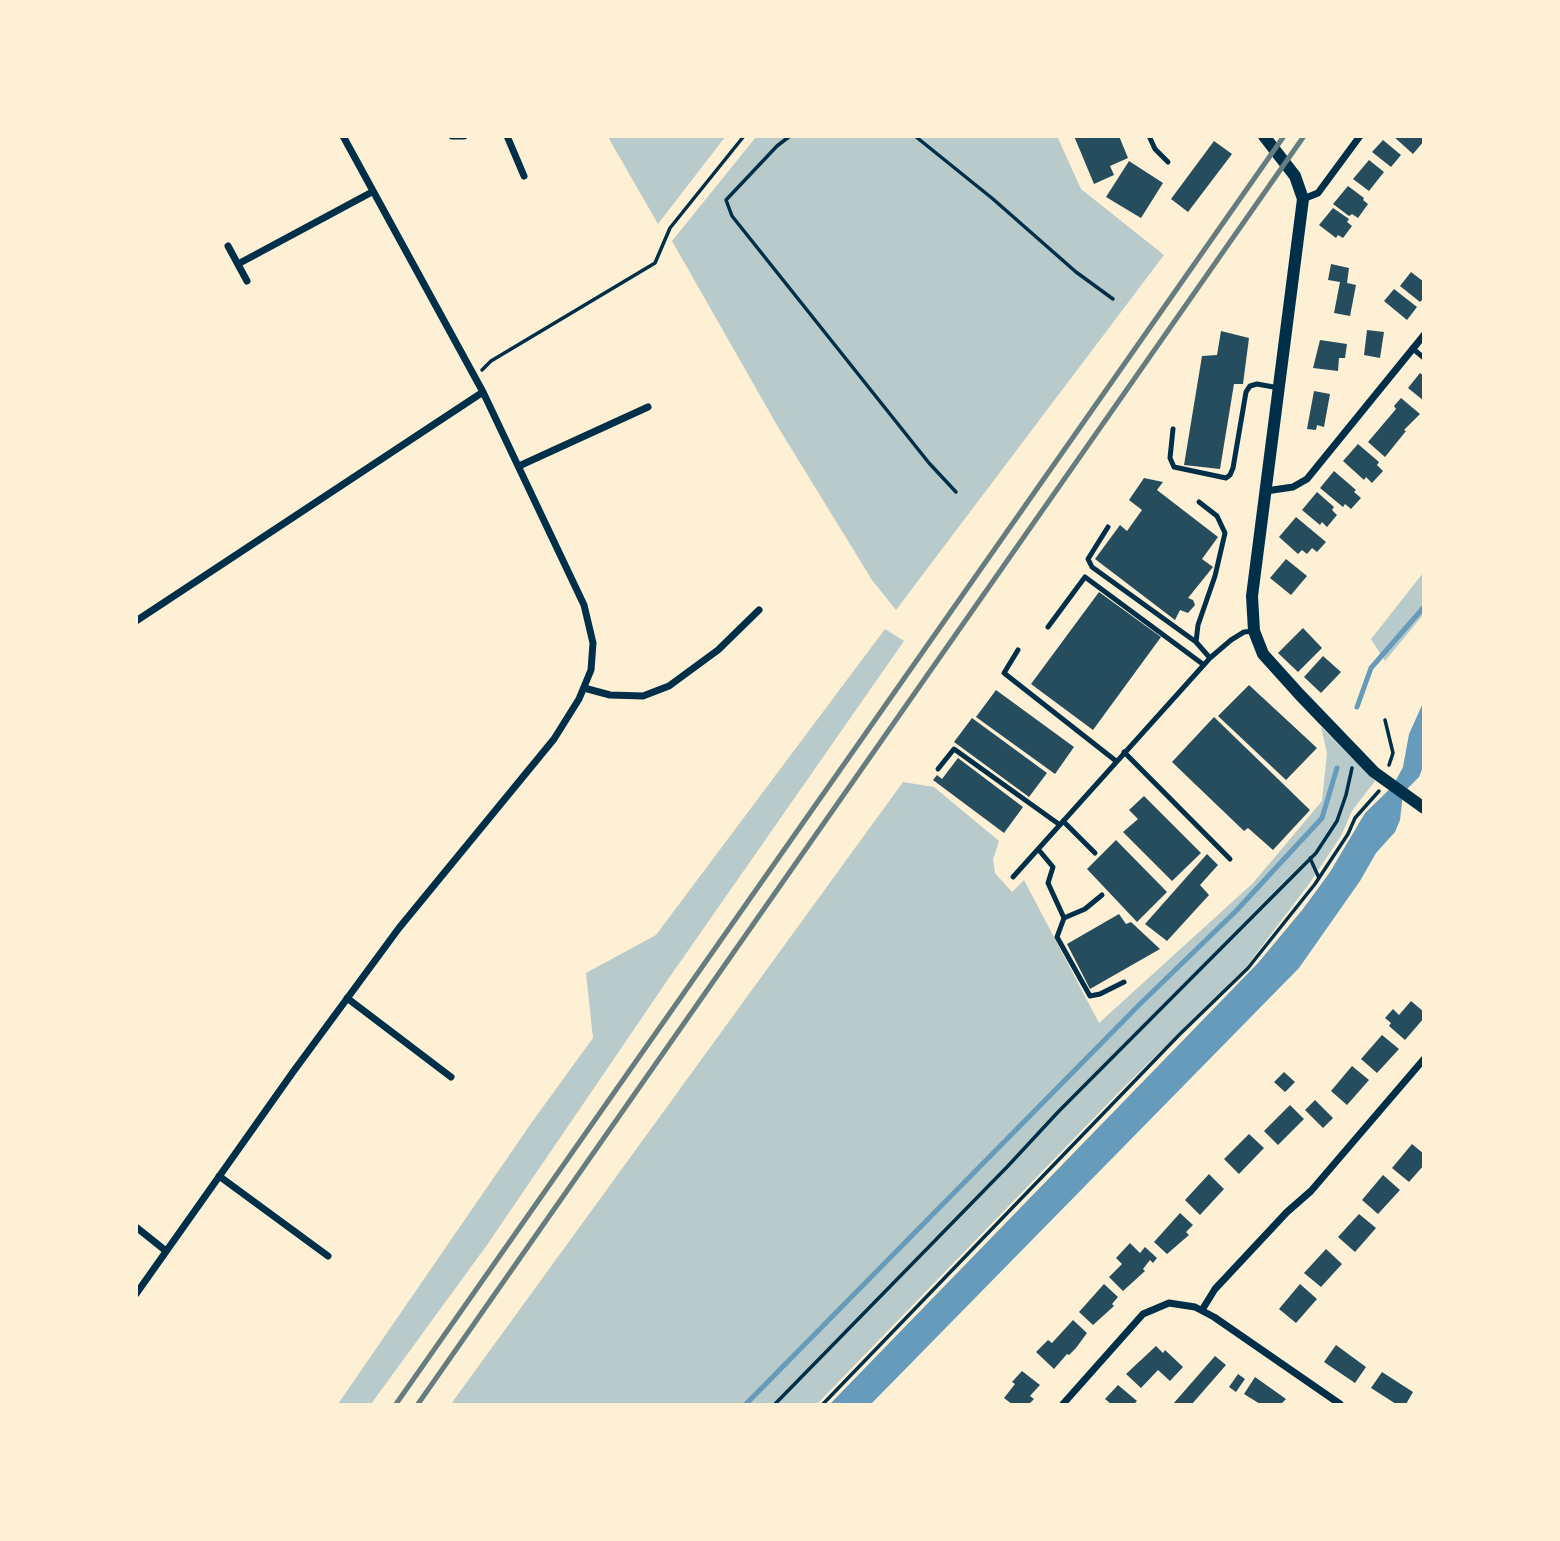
<!DOCTYPE html>
<html>
<head>
<meta charset="utf-8">
<style>
	body { margin:0 }
	#map { position:relative; width:1560px; height:1541px; overflow:hidden; background:#fdf0d5; font-family:"Fira Sans Condensed",sans-serif }
	canvas { display:block }
	.frame { position:absolute; inset:0; border:138px solid #fdf0d5; pointer-events:none }
</style>
</head>
<body>
<div id="map">
<canvas width="1560" height="1541"></canvas>
<div class="frame"></div>
</div>
<script>
const g = document.querySelector('canvas').getContext('2d');
g.lineJoin = 'round';
function paint(path, color) {
  g.fillStyle = color;
  g.fill(path, 'evenodd');
}
function toPath(rows) {
  const path = new Path2D();
  for (const r of rows) {
    path.moveTo(r[0], r[1]);
    for (let i = 2; i < r.length; i += 2) path.lineTo(r[i], r[i + 1]);
  }
  return path;
}
function stroke(path, color, width, dash) {
  g.strokeStyle = color;
  g.lineWidth = width;
  g.lineCap = dash ? 'butt' : 'round';
  g.setLineDash(dash || []);
  g.stroke(path);
}
const green = toPath([
	[1057,136,1081,189,1164,255,896,610,872,580,778,427,672,241,756,137],
	[608,137,725,137,658,224],
	[1423,573,1423,615,1385,661,1371,639],
	[885,629,904,641,669,978,487,1245,371,1404,338,1404,532,1122,593,1038,586,973,656,935],
	[1321,727,1375,781,1352,811,1341,836,1309,884,1246,967,1121,1090,817,1404,451,1404,903,782,934,787,999,841,993,859,995,873,1012,892,1024,880,1099,1023,1253,883,1322,801,1327,753]
]);
const water = toPath([
	[1423,703,1423,767,1419,777,1403,793,1400,820,1395,832,1376,853,1360,881,1299,968,871,1404,830,1404,1258,963,1303,909,1330,872,1365,813,1393,786,1403,767,1409,734]
]);
const stream = toPath([
	[1357,707,1371,668,1424,607],
	[746,1404,1140,1004,1236,911,1322,818,1337,768]
]);
const building = toPath([
	[1074,136,1119,136,1128,158,1110,166,1114,175,1094,184],
	[1393,136,1424,136,1424,141,1413,154],
	[1383,140,1401,155,1391,167,1372,152],
	[1214,141,1232,154,1188,212,1171,199],
	[1369,160,1384,172,1369,191,1353,179],
	[1129,161,1163,183,1141,218,1106,197],
	[1348,186,1364,198,1363,200,1368,204,1358,218,1352,214,1349,216,1333,204],
	[1333,208,1349,219,1347,222,1352,226,1343,238,1338,235,1336,238,1319,225],
	[1331,264,1349,268,1347,283,1356,285,1350,316,1334,313,1340,282,1328,280],
	[1411,272,1424,282,1424,298,1420,302,1400,286],
	[1394,289,1417,307,1407,320,1384,301],
	[1367,330,1384,332,1380,358,1364,355],
	[1221,331,1249,338,1243,384,1234,384,1220,469,1184,465,1202,356,1217,355],
	[1320,340,1347,344,1345,358,1339,358,1338,371,1313,368],
	[1420,373,1424,376,1424,401,1408,388],
	[1314,391,1330,394,1324,427,1317,425,1316,430,1307,429],
	[1401,398,1420,414,1404,430,1406,431,1385,457,1368,442,1396,409,1394,406],
	[1358,444,1379,462,1377,465,1383,471,1372,483,1366,477,1364,480,1343,461],
	[1334,471,1356,490,1354,492,1361,498,1351,509,1345,504,1343,507,1320,488],
	[1144,478,1163,482,1157,490,1218,537,1202,559,1213,567,1188,598,1193,600,1195,605,1188,613,1180,610,1175,620,1095,559,1120,525,1127,531,1142,510,1129,500],
	[1317,492,1334,507,1332,510,1337,515,1327,527,1322,522,1320,525,1302,510],
	[1296,517,1326,542,1317,552,1312,548,1307,554,1302,550,1298,554,1279,537],
	[1286,559,1307,576,1291,595,1270,578],
	[1099,592,1161,637,1093,730,1031,684],
	[1303,628,1322,648,1298,672,1278,653],
	[1323,656,1341,672,1321,693,1304,677],
	[1249,685,1317,748,1286,780,1218,716],
	[996,690,1074,747,1055,774,976,717],
	[1214,717,1310,810,1273,850,1248,828,1244,831,1172,762],
	[972,718,1047,773,1029,797,954,742],
	[958,758,1023,807,1004,833,933,780,937,775,942,779],
	[1144,796,1201,853,1172,881,1123,832,1138,819,1129,810],
	[1116,840,1167,892,1137,922,1087,869],
	[1207,854,1218,865,1200,885,1209,895,1167,941,1145,924],
	[1119,914,1126,924,1131,922,1160,949,1090,989,1067,944],
	[1411,1001,1424,1012,1424,1018,1405,1040,1389,1026,1391,1023,1385,1018,1393,1009,1399,1015],
	[1382,1035,1399,1049,1377,1073,1361,1059],
	[1352,1066,1369,1080,1347,1105,1331,1091],
	[1284,1072,1295,1082,1285,1092,1274,1082],
	[1315,1100,1333,1118,1323,1128,1305,1110],
	[1290,1105,1304,1119,1278,1145,1264,1131],
	[1249,1134,1264,1148,1239,1174,1224,1159],
	[1412,1144,1424,1154,1424,1165,1409,1182,1392,1168],
	[1209,1174,1224,1189,1200,1215,1185,1200],
	[1383,1175,1400,1190,1378,1214,1362,1200],
	[1180,1213,1193,1225,1186,1232,1189,1235,1167,1254,1154,1242],
	[1359,1214,1376,1228,1355,1252,1338,1237],
	[1130,1243,1140,1253,1145,1247,1157,1258,1153,1263,1150,1260,1143,1269,1145,1271,1123,1291,1109,1277,1122,1264,1116,1258],
	[1326,1249,1342,1264,1321,1287,1304,1273],
	[1104,1284,1118,1297,1112,1304,1114,1306,1093,1325,1079,1312],
	[1300,1284,1317,1299,1296,1323,1279,1309],
	[1073,1320,1087,1333,1076,1348,1069,1355,1067,1354,1054,1369,1036,1352,1048,1340,1052,1343],
	[1336,1345,1366,1367,1355,1383,1324,1362],
	[1156,1346,1163,1353,1165,1350,1183,1367,1170,1381,1158,1370,1141,1388,1126,1374],
	[1215,1356,1226,1365,1192,1404,1173,1404],
	[1022,1371,1040,1385,1030,1396,1034,1399,1029,1404,1012,1404,1004,1398,1015,1384,1012,1382],
	[1382,1372,1413,1392,1406,1404,1396,1404,1371,1388],
	[1238,1374,1245,1379,1236,1392,1229,1387],
	[1255,1377,1286,1399,1281,1404,1260,1404,1244,1394],
	[1118,1385,1137,1401,1134,1404,1111,1404,1105,1399]
]);
const path = toPath([
	[790,136,777,146,726,200,732,216,929,463,956,492],
	[915,136,993,199,1076,272,1113,299],
	[482,370,491,361,655,263,670,228,744,136],
	[1385,720,1393,753,1389,765],
	[1310,858,1319,878],
	[775,1404,1007,1167,1059,1111,1316,853,1337,821,1346,795,1352,768],
	[823,1404,1179,1035,1248,968,1315,884,1348,834,1355,818,1379,791]
]);
const service = toPath([
	[1149,136,1155,149,1168,162],
	[1412,348,1424,358],
	[1173,429,1170,458,1174,467,1226,478,1230,475,1233,468,1246,392,1250,386,1257,384,1279,388],
	[1199,502,1217,516,1225,533,1215,576,1198,625,1196,642,1210,658],
	[1108,527,1088,559,1092,567,1196,642],
	[1048,627,1085,577,1204,665],
	[1018,650,1004,673,1116,761],
	[1124,752,1230,859],
	[938,769,954,749,1060,825],
	[1063,821,1095,853],
	[1038,849,1053,867,1048,883,1064,918,1057,937,1090,996,1100,994,1124,982],
	[1013,877,1210,658,1231,640,1244,632,1254,631],
	[1064,918,1085,909,1102,895]
]);
const minor = toPath([
	[452,136,464,136],
	[507,136,524,176],
	[1303,199,1318,193,1360,136],
	[228,246,247,281],
	[238,264,372,192],
	[519,466,648,407],
	[1266,491,1293,487,1307,479,1424,335],
	[136,621,483,392],
	[584,688,610,695,643,696,669,686,718,650,759,610],
	[347,998,451,1077],
	[219,1176,328,1256],
	[136,1227,166,1251],
	[136,1294,293,1072,399,928,554,739,579,699,591,670,593,643,584,605,483,392,343,136],
	[1202,1310,1215,1289,1287,1212,1311,1191,1424,1059],
	[1063,1404,1143,1314,1169,1303,1195,1307,1214,1317,1340,1404]
]);
const tertiary = toPath([
	[1264,136,1295,176,1303,199,1252,596,1254,631,1263,654,1300,695,1374,772,1424,808]
]);
const rail = toPath([
	[396,1404,1284,136],
	[418,1404,1304,136]
]);
paint(green, '#b9caca');
paint(water, '#669bbc');
stroke(stream, '#669bbc', 5);
paint(building, '#264d5e');
stroke(path, '#003049', 3.5);
stroke(service, '#003049', 5);
stroke(minor, '#003049', 7);
stroke(tertiary, '#003049', 12);
stroke(rail, '#657d81', 5);
</script>
</body>
</html>
